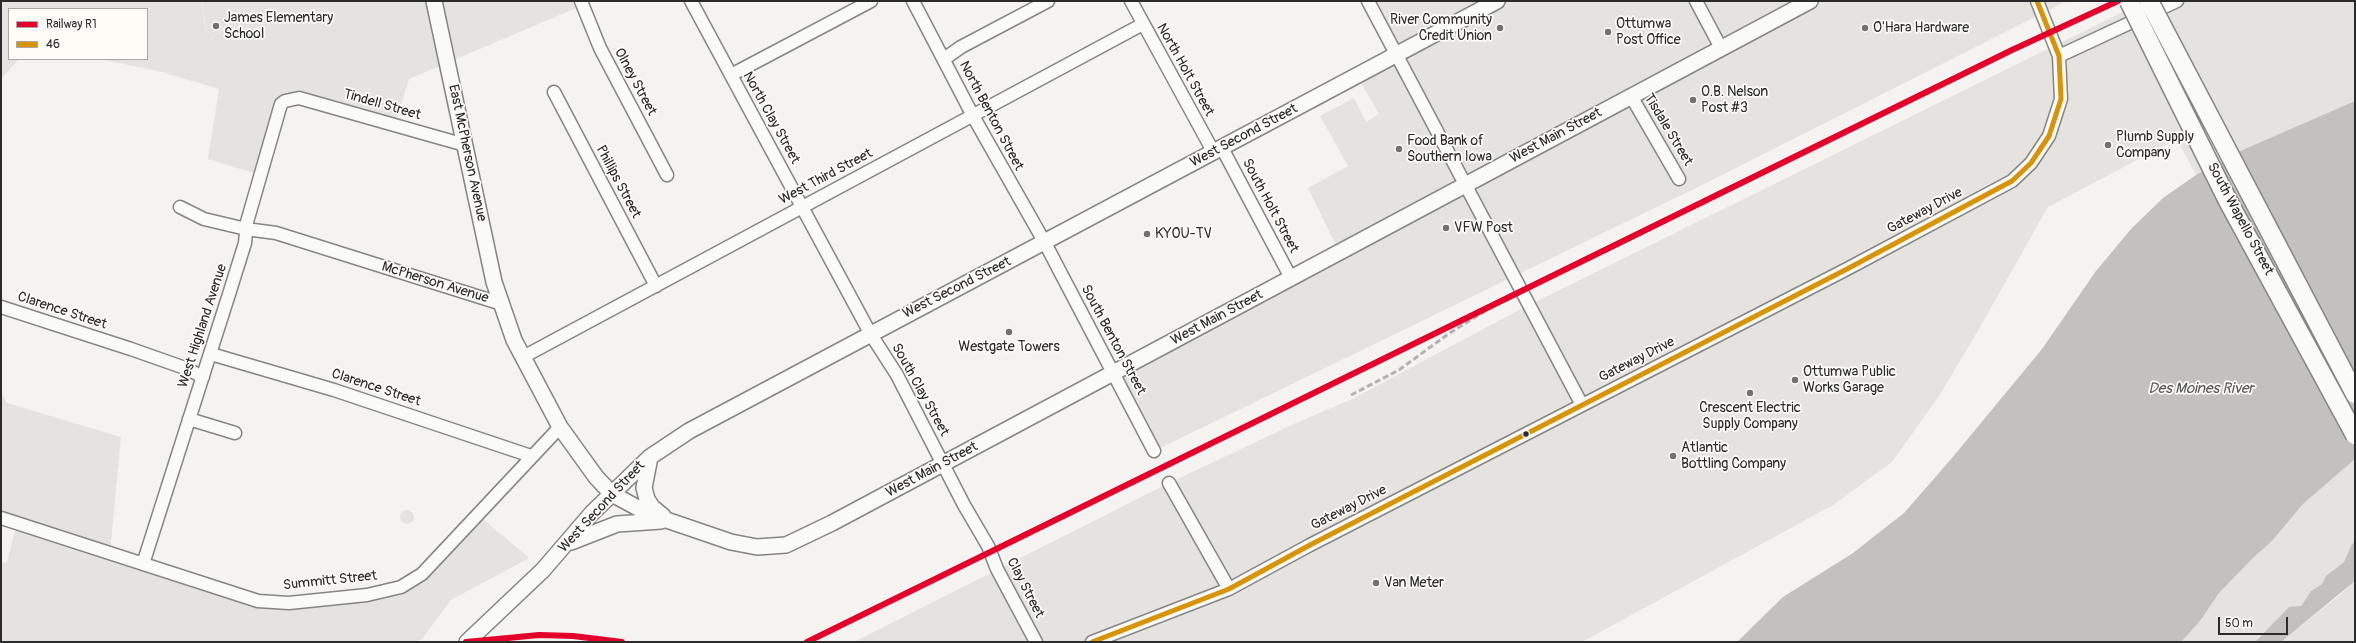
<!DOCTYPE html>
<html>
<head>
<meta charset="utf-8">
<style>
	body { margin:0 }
	#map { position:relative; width:2356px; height:643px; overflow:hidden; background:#f4f3f0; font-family:Pangolin,sans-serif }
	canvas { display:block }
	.frame { position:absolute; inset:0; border:2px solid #2b2b2b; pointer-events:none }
	.legend { position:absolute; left:8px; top:8px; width:140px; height:52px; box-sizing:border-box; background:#fdfcf7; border:1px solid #a9a8a5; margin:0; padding:5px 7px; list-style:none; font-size:12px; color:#2b2b2b }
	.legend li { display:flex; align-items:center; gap:8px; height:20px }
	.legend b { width:20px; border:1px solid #a9a8a5 }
	.scale { position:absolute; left:2218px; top:617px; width:70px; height:18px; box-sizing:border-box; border:2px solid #2b2b2b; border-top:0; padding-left:5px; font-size:12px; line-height:14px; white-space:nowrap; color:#2b2b2b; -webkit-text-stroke:3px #fdfcf7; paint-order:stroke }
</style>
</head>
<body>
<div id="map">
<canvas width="2356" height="643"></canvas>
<div class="frame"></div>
<ul class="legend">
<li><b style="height:5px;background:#e4002b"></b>Railway R1</li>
<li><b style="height:5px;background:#d89406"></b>46</li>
</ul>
<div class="scale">50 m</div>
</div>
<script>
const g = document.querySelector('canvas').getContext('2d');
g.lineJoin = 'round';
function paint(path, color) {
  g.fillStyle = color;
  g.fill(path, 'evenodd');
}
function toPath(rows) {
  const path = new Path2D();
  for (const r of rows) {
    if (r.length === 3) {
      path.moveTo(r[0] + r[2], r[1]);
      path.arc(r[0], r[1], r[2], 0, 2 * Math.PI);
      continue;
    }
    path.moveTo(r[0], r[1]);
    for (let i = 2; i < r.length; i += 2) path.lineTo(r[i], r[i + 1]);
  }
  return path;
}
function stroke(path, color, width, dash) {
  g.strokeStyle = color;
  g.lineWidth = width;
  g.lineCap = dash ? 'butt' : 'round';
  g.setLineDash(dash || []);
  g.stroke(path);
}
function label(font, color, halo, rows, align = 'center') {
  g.font = font + ' Pangolin,sans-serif';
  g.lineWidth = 3.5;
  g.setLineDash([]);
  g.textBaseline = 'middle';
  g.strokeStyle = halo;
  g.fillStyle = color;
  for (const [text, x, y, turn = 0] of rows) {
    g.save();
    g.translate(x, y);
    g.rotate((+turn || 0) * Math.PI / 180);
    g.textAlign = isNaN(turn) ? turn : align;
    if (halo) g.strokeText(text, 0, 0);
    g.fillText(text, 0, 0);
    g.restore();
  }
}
const built = toPath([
	[202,1,250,1,242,14,208,41],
	[1368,1,2067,1,1698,187,1154,451,1113,374,1339,252,1308,188,1348,166,1320,116,1354,98,1366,122,1379,114,1357,76,1395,55],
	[2145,1,2355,1,2355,101,2240,151,2196,175,2177,139,2048,207,1976,334,1939,396,1892,462,1833,505,1582,642,854,642,1169,483,1296,423,1350,400,1519,310]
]);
const green = toPath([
	[1,1,202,1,204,20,209,41,242,14,250,1,581,1,581,6,409,79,395,124,285,101,260,175,208,159,219,89,162,72,100,59,147,59,147,9,9,9,9,59,19,59,1,79],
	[1,392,7,403,121,437,110,553,258,601,401,587,477,514,529,558,451,600,422,639,414,642,1,642,1,563,7,562,17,523,1,518],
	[2355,459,2355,541,2352,544,2344,562,2326,576,2322,584,2311,591,2301,606,2261,634,2255,642,2181,642,2200,621,2219,593,2252,559,2272,541,2303,504],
	[407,517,7],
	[2355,581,2355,642,2281,642,2340,595]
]);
const water = toPath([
	[2355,101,2355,459,2303,504,2272,541,2252,559,2219,593,2200,621,2181,642,1737,642,1783,597,1853,553,1904,513,1952,458,2042,349,2096,271,2132,228,2163,198,2196,175,2240,151],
	[2355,541,2355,581,2281,642,2255,642,2289,607,2301,606,2311,591,2322,584,2326,576,2344,562,2352,544]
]);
const minor = toPath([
	[581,1,600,48,667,175],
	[691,1,870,333,897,375,964,505,988,546,997,569,1036,642],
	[913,1,973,116,1045,243,1154,451],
	[1131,1,1214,153],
	[1368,1,1582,405],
	[1696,1,1721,48],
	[2059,56,2177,1],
	[944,59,961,47,1048,1],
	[731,75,871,1],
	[554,92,656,286],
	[1631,96,1679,179],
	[1222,148,1291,278],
	[180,207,204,219,246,229,276,233,502,304],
	[1,307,131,349,185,368,203,377],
	[211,354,334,390,531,456],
	[523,357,1143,24],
	[189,419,235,433],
	[1169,483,1229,589],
	[1,518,258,601,289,603,367,595,401,587,422,574,560,427],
	[143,564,230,291,245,243,247,222,281,104,285,101,299,98,465,145],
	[1092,642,1229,589,1310,545,1847,269,2012,181,2031,163,2049,136,2061,99,2059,56,2037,1]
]);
const major = toPath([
	[434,1,494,282,514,340,560,427,596,477,612,494,649,514,731,542,757,547,786,545,832,523,1810,1],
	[650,457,644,488,647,499,652,507,663,516],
	[571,542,617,524,661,521],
	[467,642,543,570,592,513,650,457,689,431,1497,1]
]);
const rail = toPath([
	[1351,395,1399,370,1451,332,1505,299],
	[466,642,539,635,573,636,622,642]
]);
const highwayBridge = toPath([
	[2129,1,2228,201,2355,435],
	[2149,1,2355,394]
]);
const bus1 = toPath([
	[1092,642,1229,589,1310,545,1847,269,2012,181,2031,163,2049,136,2061,99,2059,56,2037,1]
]);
const rail1 = toPath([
	[466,642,539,635,573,636,622,642],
	[807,642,2012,50,2118,1]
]);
const markers = [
	[216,26,4,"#717170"],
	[1500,28,4,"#717170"],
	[1865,28,4,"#717170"],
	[1608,32,4,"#717170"],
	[1693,100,4,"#717170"],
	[2108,145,4,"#717170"],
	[1399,149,4,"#717170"],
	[1446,228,4,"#717170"],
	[1147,234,4,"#717170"],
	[1009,332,4,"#717170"],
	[1795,380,4,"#717170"],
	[1750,393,4,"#717170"],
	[1526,434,3.5,"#2b2b2b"],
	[1673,456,4,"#717170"],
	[1376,583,4,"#717170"]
];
const poiNames = [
	["James Elementary",224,18],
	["School",224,34],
	["River Community",1492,20,"right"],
	["Credit Union",1492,36,"right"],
	["Ottumwa",1616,24],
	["Post Office",1616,40],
	["O'Hara Hardware",1873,28],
	["O.B. Nelson",1701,92],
	["Post #3",1701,108],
	["Plumb Supply",2116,137],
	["Company",2116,153],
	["Food Bank of",1407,141],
	["Southern Iowa",1407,157],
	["VFW Post",1454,228],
	["KYOU-TV",1155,234],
	["Westgate Towers",1009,347,"center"],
	["Ottumwa Public",1803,372],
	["Works Garage",1803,388],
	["Crescent Electric",1750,408,"center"],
	["Supply Company",1750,424,"center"],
	["Atlantic",1681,448],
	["Bottling Company",1681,464],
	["Van Meter",1384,583]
];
const streetNames = [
	["North Holt Street",1185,70,61],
	["Olney Street",635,82,62],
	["Tindell Street",382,105,16],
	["North Benton Street",991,116,62],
	["North Clay Street",771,118,61],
	["Tisdale Street",1668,130,59],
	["West Second Street",1244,136,-28],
	["West Main Street",1556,136,-28],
	["East McPherson Avenue",467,153,78],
	["West Third Street",826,177,-28],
	["Phillips Street",618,182,62],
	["South Holt Street",1270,206,62],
	["Gateway Drive",1925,211,-28],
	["South Wapello Street",2240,219,62],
	["McPherson Avenue",435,283,17],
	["West Second Street",957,288,-27],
	["Clarence Street",62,311,18],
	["West Main Street",1217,318,-28],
	["West Highland Avenue",203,326,-72],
	["South Benton Street",1113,340,62],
	["Gateway Drive",1637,360,-27],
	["Clarence Street",376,388,18],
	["South Clay Street",920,390,61],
	["West Main Street",932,470,-28],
	["West Second Street",602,507,-47],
	["Gateway Drive",1349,508,-27],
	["Summitt Street",330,581,-6],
	["Clay Street",1025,588,63]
];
const waterNames = [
	["Des Moines River",2201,389]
];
paint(built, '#e4e3df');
paint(green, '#e4e3e0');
paint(water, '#c2c1be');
stroke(minor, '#858584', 15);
stroke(major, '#858584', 18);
stroke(minor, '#fafaf8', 12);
stroke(major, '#fafaf8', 15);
stroke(rail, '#b3b2b1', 3, [6, 3]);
stroke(highwayBridge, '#858584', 21, []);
stroke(highwayBridge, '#fafaf8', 18);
stroke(bus1, '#d89406', 5);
stroke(rail1, '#e4002b', 6);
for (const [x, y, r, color] of markers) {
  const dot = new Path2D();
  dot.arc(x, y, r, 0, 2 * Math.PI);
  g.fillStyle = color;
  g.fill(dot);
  stroke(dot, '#fdfcf7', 1.5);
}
label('14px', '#2b2b2b', '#fdfcf7', poiNames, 'left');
label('14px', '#2b2b2b', '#fdfcf7', streetNames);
label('italic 15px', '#585857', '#fdfcf7', waterNames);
</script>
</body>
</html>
